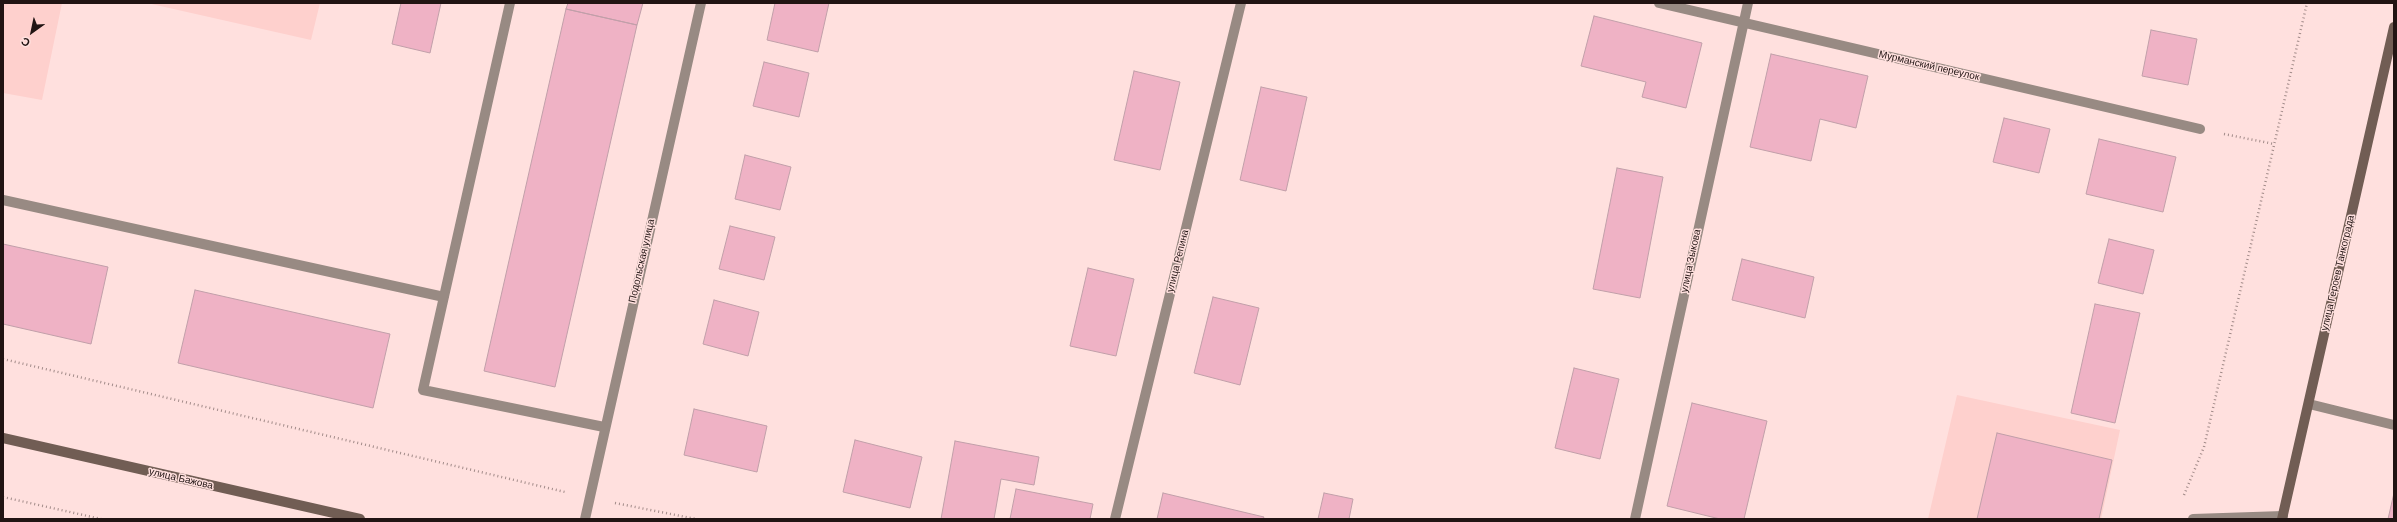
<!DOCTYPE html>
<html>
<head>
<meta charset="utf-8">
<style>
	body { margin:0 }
	#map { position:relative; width:2397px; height:522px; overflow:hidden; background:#ffe0de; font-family:Arial,sans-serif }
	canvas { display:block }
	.frame { position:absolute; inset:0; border:4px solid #211413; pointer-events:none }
	.north { position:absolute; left:12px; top:12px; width:40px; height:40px; -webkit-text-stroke:3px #ffe0de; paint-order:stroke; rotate:213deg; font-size:11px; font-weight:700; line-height:16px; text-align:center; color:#211413 }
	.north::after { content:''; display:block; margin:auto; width:14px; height:18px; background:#211413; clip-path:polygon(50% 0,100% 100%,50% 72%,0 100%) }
</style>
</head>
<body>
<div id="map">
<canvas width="2397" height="522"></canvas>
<div class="frame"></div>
<div class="north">С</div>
</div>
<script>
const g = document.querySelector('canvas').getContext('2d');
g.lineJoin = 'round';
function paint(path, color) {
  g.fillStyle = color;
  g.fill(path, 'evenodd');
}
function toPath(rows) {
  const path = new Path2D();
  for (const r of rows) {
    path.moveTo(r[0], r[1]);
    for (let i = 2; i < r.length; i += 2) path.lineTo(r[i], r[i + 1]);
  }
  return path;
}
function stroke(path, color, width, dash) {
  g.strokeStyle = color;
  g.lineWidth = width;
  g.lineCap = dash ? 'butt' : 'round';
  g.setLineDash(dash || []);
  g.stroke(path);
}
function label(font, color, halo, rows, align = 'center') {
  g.font = font + ' Arial,sans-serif';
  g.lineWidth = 3;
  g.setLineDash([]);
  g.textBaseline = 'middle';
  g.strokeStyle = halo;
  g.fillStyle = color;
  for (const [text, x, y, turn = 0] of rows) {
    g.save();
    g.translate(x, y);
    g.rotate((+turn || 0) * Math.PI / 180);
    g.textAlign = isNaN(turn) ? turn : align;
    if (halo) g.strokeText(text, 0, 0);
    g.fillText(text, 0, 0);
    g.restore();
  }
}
const built = toPath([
	[3,3,62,3,42,100,3,93],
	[147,3,320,3,311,40],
	[1957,395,2120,430,2101,519,1928,519]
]);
const building = toPath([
	[401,3,441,3,430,53,392,44,401,3],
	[568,3,643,3,637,25,566,9,568,3],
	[775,3,829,3,818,52,767,40,775,3],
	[566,9,637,25,555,387,484,371,566,9],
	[1594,16,1702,43,1686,108,1642,97,1646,82,1581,66,1594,16],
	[2151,30,2197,39,2188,85,2142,76,2151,30],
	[1771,54,1868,76,1856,128,1820,119,1811,161,1750,147,1771,54],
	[764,62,809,73,799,117,753,106,764,62],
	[1134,71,1180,82,1160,170,1114,160,1134,71],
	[1261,87,1307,97,1286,191,1240,180,1261,87],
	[2004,118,2050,129,2039,173,1993,162,2004,118],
	[2099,139,2176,157,2163,212,2086,194,2099,139],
	[745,155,791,167,780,210,735,199,745,155],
	[1617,168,1663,177,1640,298,1593,289,1617,168],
	[730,226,775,237,764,280,719,269,730,226],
	[2109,239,2154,250,2143,294,2098,283,2109,239],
	[3,244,108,267,91,344,3,324,3,244],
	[1742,259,1814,277,1805,318,1732,300,1742,259],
	[1088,268,1134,279,1116,356,1070,346,1088,268],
	[195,290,390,334,373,408,178,363,195,290],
	[1213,297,1259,308,1240,385,1194,373,1213,297],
	[714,300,759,312,748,356,703,344,714,300],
	[2095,304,2140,313,2115,423,2071,413,2095,304],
	[1574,368,1619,379,1600,459,1555,448,1574,368],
	[1692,403,1767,421,1744,519,1720,519,1667,506,1692,403],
	[694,409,767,426,757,472,684,455,694,409],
	[1997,433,2112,460,2099,519,1977,519,1997,433],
	[855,440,922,457,910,508,843,492,855,440],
	[955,441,1039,457,1034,485,1001,479,994,519,941,519,955,441],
	[1016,489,1093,504,1090,519,1010,519,1016,489],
	[1163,493,1264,517,1263,519,1157,519,1163,493],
	[1324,493,1353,499,1349,519,1318,519,1324,493],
	[2394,493,2394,519,2388,519,2394,493]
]);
const path = toPath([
	[2224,134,2274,144],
	[3,359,565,492],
	[2184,495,2204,447,2307,3],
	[3,497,101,519],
	[615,503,696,519]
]);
const service = toPath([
	[510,3,423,390,604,427],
	[3,200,444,297],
	[2309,404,2394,425],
	[2193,519,2283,516]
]);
const minor = toPath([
	[1659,3,2200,129],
	[585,519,701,3],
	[1115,519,1241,3],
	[1635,519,1748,3]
]);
const secondary = toPath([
	[3,438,360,519],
	[2282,519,2394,27]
]);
const streetNames = [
	["Мурманский переулок",1929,66,13],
	["Подольская улица",642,261,-77],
	["улица Репина",1178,261,-76],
	["улица Зыкова",1691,261,-78],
	["улица Героев Танкограда",2338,273,-77],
	["улица Бажова",181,479,13]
];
paint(built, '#fed0cd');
paint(building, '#efb2c5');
stroke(building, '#c19fa9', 1);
stroke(path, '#a28b89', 2.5, [1, 3]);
stroke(service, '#988a83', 10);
stroke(minor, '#988a83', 10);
stroke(secondary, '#715d54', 10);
label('10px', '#211413', '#ffe0de', streetNames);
</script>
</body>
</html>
